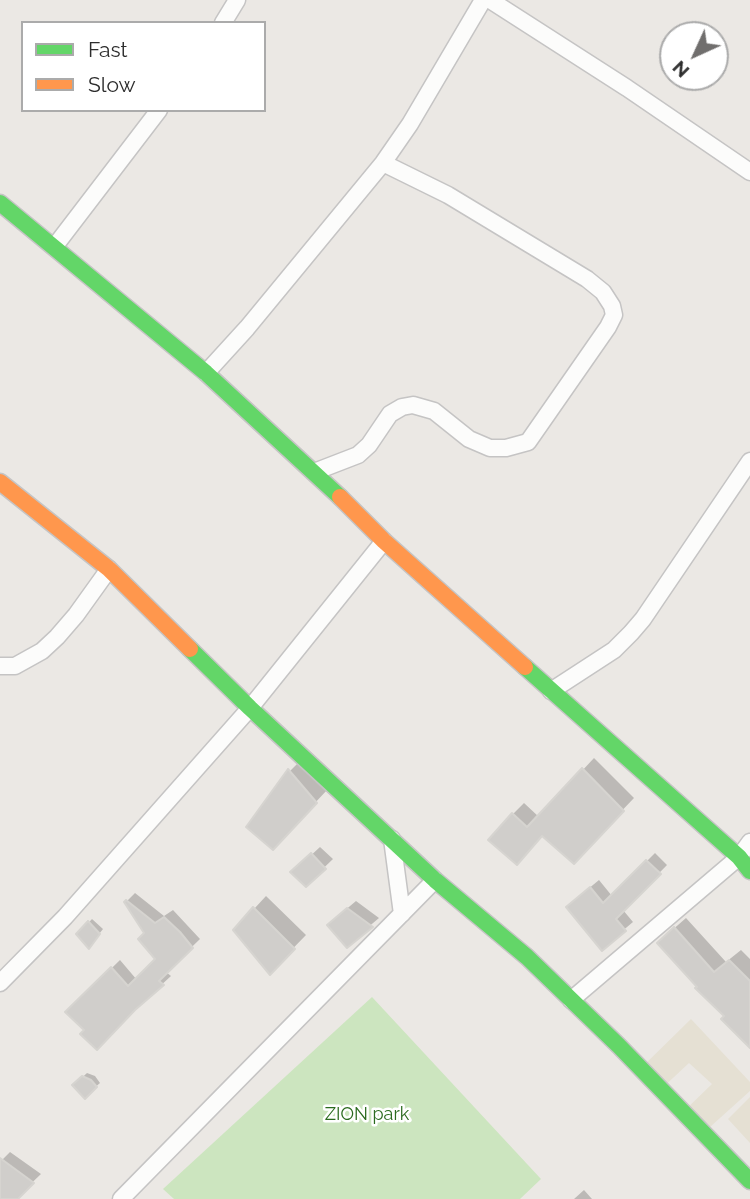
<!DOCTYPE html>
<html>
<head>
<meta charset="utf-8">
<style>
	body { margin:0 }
	#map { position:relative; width:750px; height:1199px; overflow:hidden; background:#ebe8e4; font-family:Raleway,sans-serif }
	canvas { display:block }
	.legend { position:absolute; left:21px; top:21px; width:245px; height:91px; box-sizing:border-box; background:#fff; border:2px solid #ababab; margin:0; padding:9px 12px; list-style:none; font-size:21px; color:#2d2d2d }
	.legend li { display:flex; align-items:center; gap:14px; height:35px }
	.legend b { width:35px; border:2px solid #ababab }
	.north { position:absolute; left:659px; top:21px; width:70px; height:70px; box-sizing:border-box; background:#fff; border:2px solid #ababab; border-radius:50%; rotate:225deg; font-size:19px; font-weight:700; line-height:28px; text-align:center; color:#2d2d2d }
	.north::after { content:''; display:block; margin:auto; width:24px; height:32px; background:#706e6d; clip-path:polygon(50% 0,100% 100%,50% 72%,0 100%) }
</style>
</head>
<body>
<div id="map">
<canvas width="750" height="1199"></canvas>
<ul class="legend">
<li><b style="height:9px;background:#63d668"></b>Fast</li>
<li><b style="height:9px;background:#ff974d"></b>Slow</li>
</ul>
<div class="north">N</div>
</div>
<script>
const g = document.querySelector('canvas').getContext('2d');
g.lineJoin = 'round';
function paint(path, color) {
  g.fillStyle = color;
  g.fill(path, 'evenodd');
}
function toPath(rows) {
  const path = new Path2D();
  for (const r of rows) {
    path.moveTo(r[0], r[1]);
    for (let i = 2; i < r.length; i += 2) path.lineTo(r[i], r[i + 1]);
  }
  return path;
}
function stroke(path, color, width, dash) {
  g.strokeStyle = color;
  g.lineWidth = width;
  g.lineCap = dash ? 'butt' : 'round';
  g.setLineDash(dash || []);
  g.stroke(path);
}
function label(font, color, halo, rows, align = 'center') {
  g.font = font + ' Raleway,sans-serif';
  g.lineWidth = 5;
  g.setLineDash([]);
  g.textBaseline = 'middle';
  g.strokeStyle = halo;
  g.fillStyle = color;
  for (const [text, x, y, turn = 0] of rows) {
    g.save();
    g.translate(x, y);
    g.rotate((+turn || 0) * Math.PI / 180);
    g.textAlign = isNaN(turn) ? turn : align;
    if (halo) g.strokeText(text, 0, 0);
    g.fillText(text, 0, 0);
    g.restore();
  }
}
const education = toPath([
	[691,1019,750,1082,750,1091,700,1136,681,1114,712,1084,689,1063,658,1092,638,1071],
	[750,1097,750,1143,728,1119]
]);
const green = toPath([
	[372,997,541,1179,520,1199,174,1199,163,1189]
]);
const shadow = toPath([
	[594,758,634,798,573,862,543,834,528,851,513,814,524,803,539,817],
	[302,759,328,789,285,835,248,826,290,771],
	[320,847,333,859,306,885,293,872],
	[655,853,667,865,623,910,633,922,602,948,576,899,599,880,612,896],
	[135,893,164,916,173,910,200,939,166,972,171,976,118,1025,86,1030,67,1012,120,960,137,980,158,959,146,933,126,902],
	[266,896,306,935,270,972,254,909],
	[356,901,379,918,347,945,337,917],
	[686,918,726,962,741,950,750,959,750,1033,727,1016,699,986,670,932],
	[92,919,103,929,92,943,78,934],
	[87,1073,95,1076,100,1083,85,1096,74,1085],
	[10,1152,41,1174,15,1199,0,1199,0,1162],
	[584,1190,592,1199,574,1199]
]);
const building = toPath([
	[582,768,624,811,574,864,542,836,517,865,488,840,512,813,527,827,582,768],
	[288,769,317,803,273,850,246,827,288,769],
	[311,853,326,869,306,887,290,872,311,853],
	[646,860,661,874,616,919,626,931,602,951,566,907,590,887,603,903,646,860],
	[126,900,155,923,164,917,180,932,193,948,159,981,164,985,135,1010,97,1050,80,1034,84,1030,65,1012,111,967,128,986,155,959,138,939,144,933,124,902,126,900],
	[253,907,295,949,270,975,233,930,253,907],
	[347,908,373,927,347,948,327,925,347,908],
	[88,921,100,934,89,949,76,934,88,921],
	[674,927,714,972,729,960,750,981,750,1048,721,1019,724,1016,695,988,697,987,657,943,674,927],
	[82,1076,91,1080,97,1087,85,1099,72,1085,82,1076],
	[0,1158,34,1183,18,1199,0,1199,0,1158]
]);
const street = toPath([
	[490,0,627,88,750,172],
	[223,23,237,0],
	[55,246,159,110],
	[206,373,247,328,383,163,410,124,483,0],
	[314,472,358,455,369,445,390,414,402,407,413,405,434,411,469,439,490,448,506,448,528,442,608,327,614,315,612,306,603,292,587,279,448,195,383,163],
	[0,666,15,666,42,651,57,637,76,615,109,569],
	[551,691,614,650,631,633,643,619,750,461],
	[392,839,402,914],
	[0,983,65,917,250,708,384,541],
	[571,1000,739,857,750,842],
	[121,1199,435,880]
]);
const fast = toPath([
	[0,203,206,373,340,497],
	[190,649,250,708,435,880,527,957,619,1046,750,1181],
	[525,667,739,857,750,871]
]);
const slow = toPath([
	[0,482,109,569,190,649],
	[340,497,384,541,525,667]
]);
const parkNames = [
	["ZION park",367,1115]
];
paint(education, '#e5e0d3');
paint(green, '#cce5bf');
paint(shadow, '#0003');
paint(building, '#d0cecb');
stroke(building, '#d6d4d0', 2);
stroke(street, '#c5c4c4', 19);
stroke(fast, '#c5c4c4', 19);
stroke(slow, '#c5c4c4', 19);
stroke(street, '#fcfcfb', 16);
stroke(fast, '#63d668', 16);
stroke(slow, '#ff974d', 16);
label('18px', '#2a6a1e', '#fff', parkNames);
</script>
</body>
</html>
